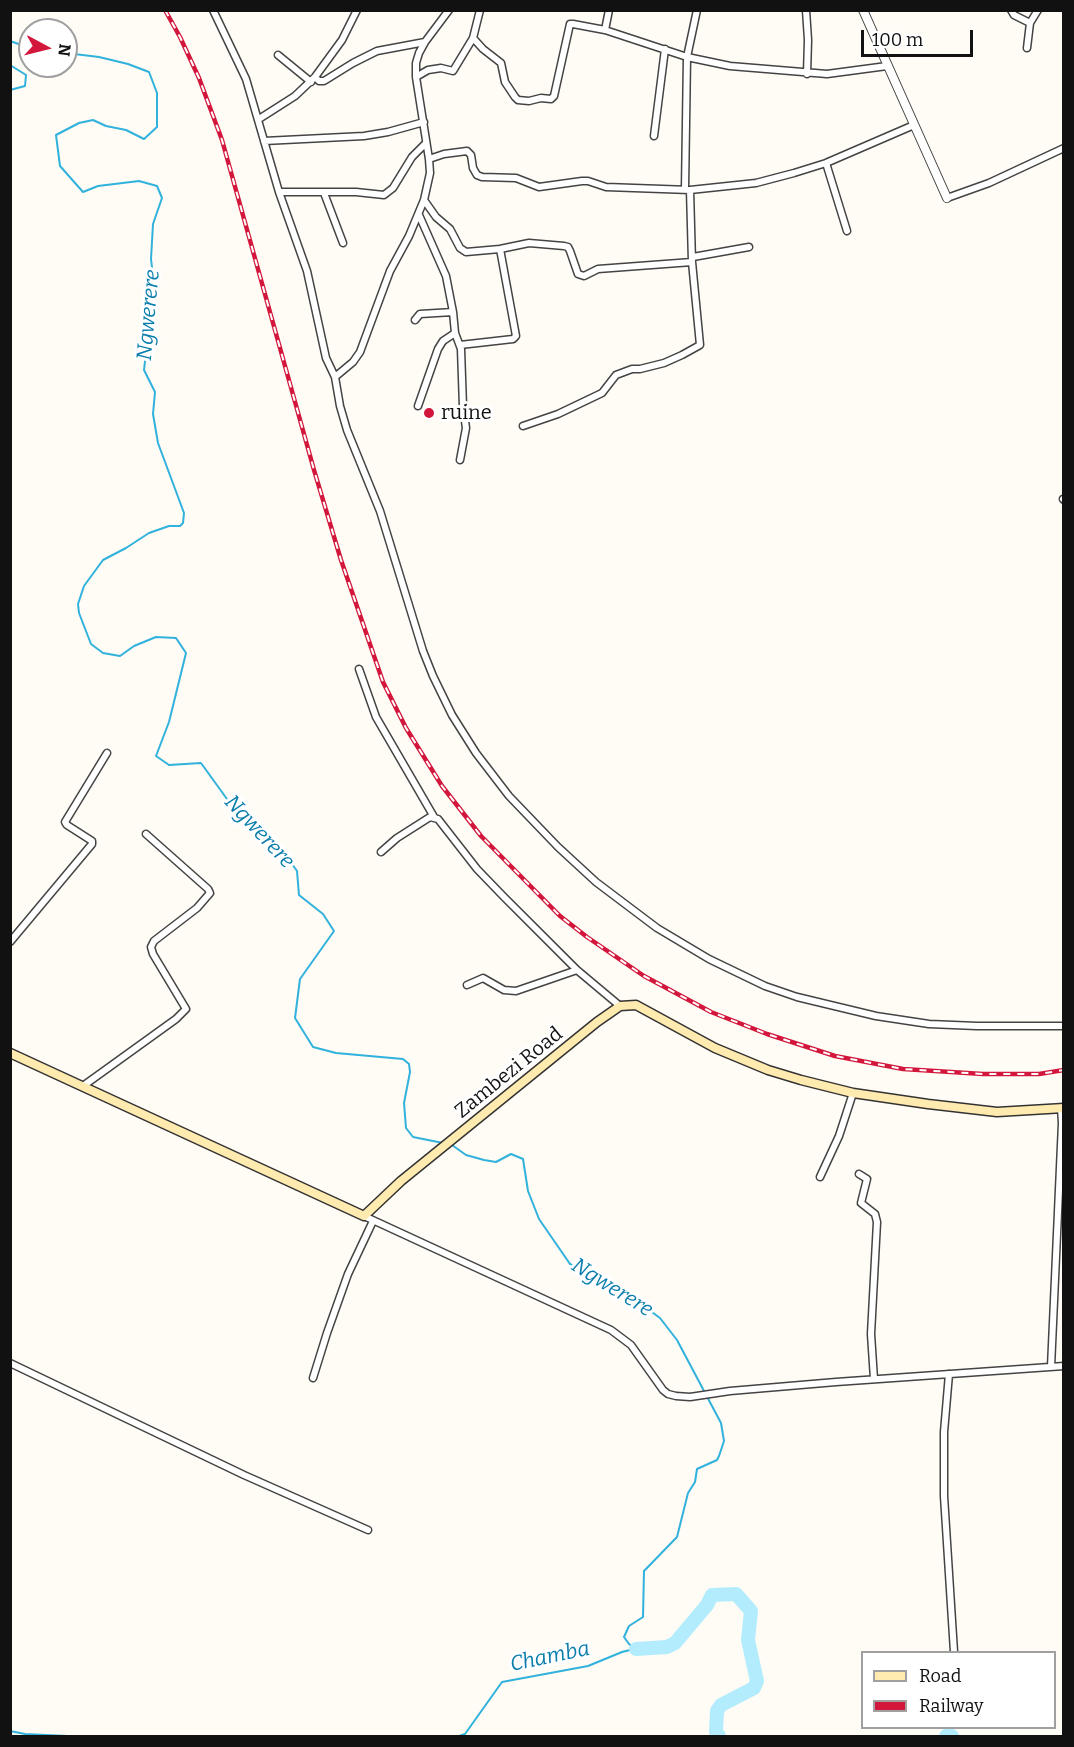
<!DOCTYPE html>
<html>
<head>
<meta charset="utf-8">
<style>
	body { margin:0 }
	#map { position:relative; width:1074px; height:1747px; overflow:hidden; background:#fffbf5; font-family:Bitter,serif }
	canvas { display:block }
	.frame { position:absolute; inset:0; border:12px solid #111; pointer-events:none }
	.legend { position:absolute; left:861px; top:1651px; width:195px; height:78px; box-sizing:border-box; background:#fff; border:2px solid #a0a0a0; margin:0; padding:8px 10px; list-style:none; font-size:18px; color:#111 }
	.legend li { display:flex; align-items:center; gap:12px; height:30px }
	.legend b { width:30px; border:2px solid #a0a0a0 }
	.north { position:absolute; left:18px; top:18px; width:60px; height:60px; box-sizing:border-box; background:#fff; border:2px solid #a0a0a0; border-radius:50%; rotate:97deg; font-size:16px; font-weight:700; line-height:24px; text-align:center; color:#111 }
	.north::after { content:''; display:block; margin:auto; width:21px; height:27px; background:#d3173c; clip-path:polygon(50% 0,100% 100%,50% 72%,0 100%) }
	.scale { position:absolute; left:861px; top:30px; width:112px; height:27px; box-sizing:border-box; border:3px solid #111; border-top:0; padding-left:8px; font-size:18px; line-height:21px; white-space:nowrap; color:#111; -webkit-text-stroke:4px #fff; paint-order:stroke }
</style>
</head>
<body>
<div id="map">
<canvas width="1074" height="1747"></canvas>
<div class="frame"></div>
<ul class="legend">
<li><b style="height:8px;background:#ffeab0"></b>Road</li>
<li><b style="height:8px;background:#d3173c"></b>Railway</li>
</ul>
<div class="north">N</div>
<div class="scale">100 m</div>
</div>
<script>
const g = document.querySelector('canvas').getContext('2d');
g.lineJoin = 'round';
function toPath(rows) {
  const path = new Path2D();
  for (const r of rows) {
    path.moveTo(r[0], r[1]);
    for (let i = 2; i < r.length; i += 2) path.lineTo(r[i], r[i + 1]);
  }
  return path;
}
function stroke(path, color, width, dash) {
  g.strokeStyle = color;
  g.lineWidth = width;
  g.lineCap = dash ? 'butt' : 'round';
  g.setLineDash(dash || []);
  g.stroke(path);
}
function label(font, color, halo, rows, align = 'center') {
  g.font = font + ' Bitter,serif';
  g.lineWidth = 6;
  g.setLineDash([]);
  g.textBaseline = 'middle';
  g.strokeStyle = halo;
  g.fillStyle = color;
  for (const [text, x, y, turn = 0] of rows) {
    g.save();
    g.translate(x, y);
    g.rotate((+turn || 0) * Math.PI / 180);
    g.textAlign = isNaN(turn) ? turn : align;
    if (halo) g.strokeText(text, 0, 0);
    g.fillText(text, 0, 0);
    g.restore();
  }
}
const stream = toPath([
	[10,41,30,48],
	[66,53,99,57,128,64,149,72,157,93,157,127,144,139,126,130,106,126,93,120,79,123,56,135,60,166,83,192,98,186,139,181,157,186,162,198,153,224,151,259,154,284,144,370,155,392,153,414,158,443,184,513,183,523,180,526,169,526,149,533,126,548,103,560,84,586,78,604,79,613,91,644,103,653,120,656,134,646,156,637,176,638,186,653,169,722,156,756,169,765,201,763,232,806,268,836,284,853,297,871,299,895,323,914,334,931,300,979,295,1018,313,1047,336,1053,403,1059,409,1064,410,1072,404,1103,406,1128,413,1137,443,1143],
	[10,65,26,75,25,86,10,90],
	[452,1145,466,1155,484,1160,496,1162,511,1154,523,1159,528,1191,539,1219,570,1264,637,1301,660,1318,677,1340,721,1423,724,1441,719,1456,717,1460,697,1469,695,1482,688,1493,677,1537,644,1571,643,1617,629,1626,624,1637,629,1644,636,1649],
	[10,1731,25,1734,68,1736],
	[459,1736,465,1734,502,1682,588,1666,622,1652,634,1649]
]);
const river = toPath([
	[636,1649,667,1647,675,1643,707,1605,712,1595,736,1594,751,1611,748,1640,757,1681,754,1688,721,1705,717,1711,716,1732,719,1736],
	[946,1736,948,1735,952,1736]
]);
const minor = toPath([
	[213,10,246,79,279,192,307,271,326,358,335,377,340,406,347,430,380,511,423,651,433,676,452,715,476,753,509,796,558,847,596,882,657,928,709,959,765,986,797,997,876,1016,929,1024,977,1026,1064,1026],
	[609,10,605,30,687,57,730,66,827,74,887,66],
	[806,10,808,40,807,74],
	[1011,10,1014,15,1030,23],
	[473,38,483,49,501,63,505,82,515,97,518,100,529,101,541,98,551,99,554,96,570,24,573,24,605,30],
	[1027,48,1030,23,1038,10],
	[278,55,311,82],
	[315,77,319,81,324,81,353,63,377,51,425,42],
	[416,77,428,70,441,68,453,71,473,38,480,10],
	[259,119,295,96,315,77,342,40,357,10],
	[654,136,665,49],
	[264,141,364,136,388,132,424,122],
	[429,159,444,154,467,151,471,155,473,168,477,175,482,177,516,178,539,187,582,181,588,181,606,187,690,190,756,183,794,173,826,163,914,125],
	[826,163,847,231],
	[685,189,687,57,697,10],
	[279,192,356,192,384,195,393,188,412,157,426,143],
	[324,193,343,243],
	[947,198,989,183,1064,148],
	[424,200,436,217,450,229,460,248,466,252,500,249,529,243,564,246,568,247,570,251,578,274,584,276,598,269,692,262],
	[419,215,446,276,453,312,455,333,461,349,463,407,466,428,460,460],
	[693,257,749,247],
	[415,320,420,314,453,312],
	[460,345,513,339,516,336,500,249],
	[335,377,353,362,360,352,390,271,409,236,424,200,430,173,429,159,416,77,416,63,419,53,425,42,449,10],
	[418,406,438,349,443,341,455,333],
	[523,426,558,414,602,393,616,375,632,369,640,369,664,363,682,355,700,345,692,262,690,190],
	[1063,499,1064,500],
	[359,669,376,717,434,817],
	[381,852,397,838,430,817,438,819,477,869,504,897,577,970,620,1006],
	[10,942,92,844,92,841,67,825,65,822,107,753],
	[467,985,483,978,504,990,516,991,577,970],
	[83,1086,176,1019,186,1009,153,954,151,947,154,941,197,908,210,893,208,889,146,834],
	[859,1174,867,1179,861,1203,875,1214,877,1222,871,1334,874,1379],
	[820,1177,839,1136,853,1093],
	[364,1216,611,1330,631,1345,663,1390,668,1394,676,1396,690,1397,730,1391,836,1382,1064,1366],
	[10,1363,244,1475,368,1530],
	[1051,1367,1062,1123,1061,1108],
	[949,1374,944,1432,944,1496,954,1652],
	[313,1378,327,1333,348,1274,373,1221]
]);
const tertiary = toPath([
	[863,10,947,198]
]);
const secondary = toPath([
	[10,1053,364,1216,401,1181,597,1022,620,1006,636,1005,715,1048,768,1070,801,1080,853,1093,928,1104,997,1112,1064,1108]
]);
const rail = toPath([
	[165,10,180,37,199,78,222,140,314,470,341,560,383,682,406,728,442,786,481,836,560,916,587,937,644,976,711,1012,767,1034,835,1056,903,1069,983,1074,1039,1074,1064,1070]
]);
const markers = [
	[429,413,6,"#d3173c"]
];
const poiNames = [
	["ruine",441,413]
];
const streetNames = [
	["Zambezi Road",509,1073,-39]
];
const waterNames = [
	["Ngwerere",149,315,-85],
	["Ngwerere",259,832,47],
	["Ngwerere",612,1288,32],
	["Chamba",550,1657,-12]
];
stroke(stream, '#31b2dd', 2);
stroke(river, '#b3ecfd', 14);
stroke(minor, '#444', 9);
stroke(tertiary, '#444', 10);
stroke(secondary, '#333', 11);
stroke(minor, '#fff', 6);
stroke(tertiary, '#fff', 8);
stroke(secondary, '#ffeab0', 8);
stroke(rail, '#d3173c', 4.5);
stroke(rail, '#fff', 2, [7]);
for (const [x, y, r, color] of markers) {
  const dot = new Path2D();
  dot.arc(x, y, r, 0, 2 * Math.PI);
  g.fillStyle = color;
  g.fill(dot);
  stroke(dot, '#fff', 2);
}
label('20px', '#111', '#fff', poiNames, 'left');
label('20px', '#111', '#fff', streetNames);
label('italic 21px', '#097dab', '#fff', waterNames);
</script>
</body>
</html>
